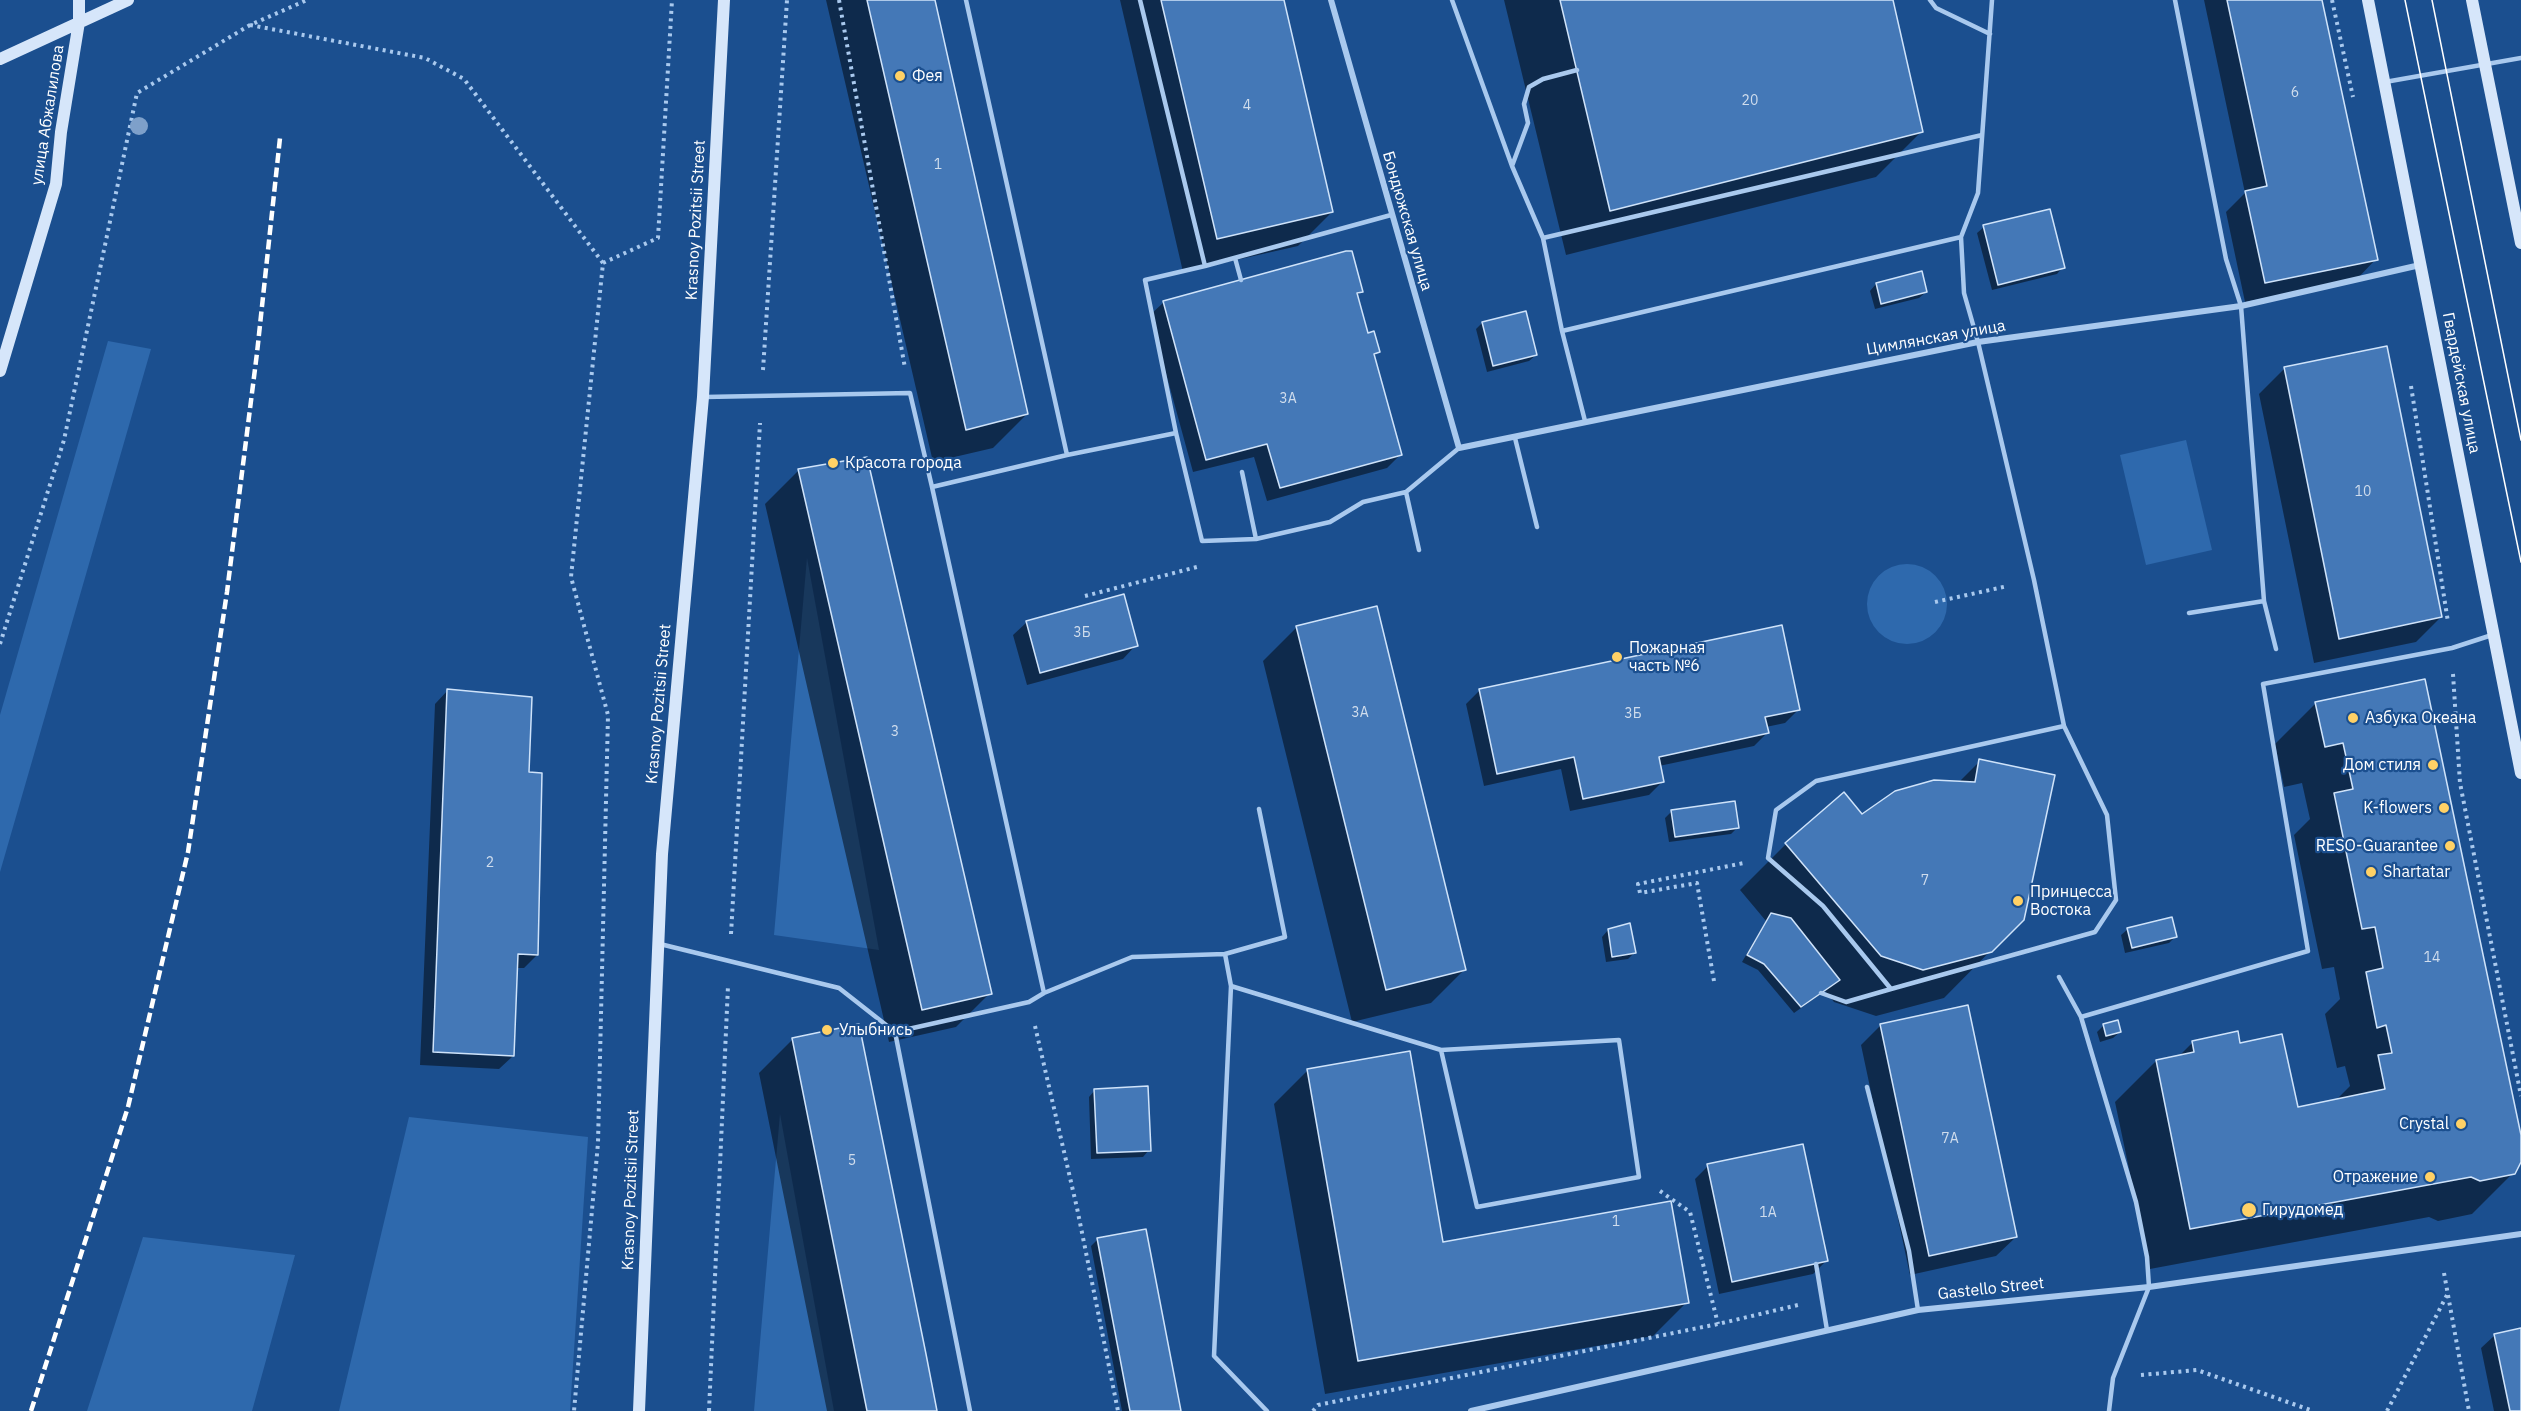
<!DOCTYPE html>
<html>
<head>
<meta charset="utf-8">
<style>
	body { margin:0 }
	canvas { display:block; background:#1b4f8f }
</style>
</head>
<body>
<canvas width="2521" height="1411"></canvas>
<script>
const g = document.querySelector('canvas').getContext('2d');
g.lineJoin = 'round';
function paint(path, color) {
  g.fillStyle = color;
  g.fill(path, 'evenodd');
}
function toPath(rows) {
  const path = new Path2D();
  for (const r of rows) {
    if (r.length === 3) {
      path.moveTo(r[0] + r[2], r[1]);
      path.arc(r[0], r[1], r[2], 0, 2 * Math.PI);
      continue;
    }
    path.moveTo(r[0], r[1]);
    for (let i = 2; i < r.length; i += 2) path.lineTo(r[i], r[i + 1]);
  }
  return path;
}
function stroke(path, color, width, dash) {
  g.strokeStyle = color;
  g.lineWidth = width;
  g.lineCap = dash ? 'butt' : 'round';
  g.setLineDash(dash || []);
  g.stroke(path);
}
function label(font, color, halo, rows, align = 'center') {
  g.font = font + ' "IBM Plex Sans",sans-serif';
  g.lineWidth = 4.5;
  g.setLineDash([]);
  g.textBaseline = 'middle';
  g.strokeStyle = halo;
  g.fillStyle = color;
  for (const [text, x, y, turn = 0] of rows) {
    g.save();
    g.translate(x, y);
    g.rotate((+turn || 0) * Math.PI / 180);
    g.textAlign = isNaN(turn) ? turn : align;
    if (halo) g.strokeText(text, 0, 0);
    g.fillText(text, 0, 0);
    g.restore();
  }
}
const green = toPath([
	[108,341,151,349,0,872,0,715],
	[2186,440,2212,550,2146,565,2120,455],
	[807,558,879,950,774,935],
	[1907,604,40],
	[780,1114,834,1411,754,1411],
	[409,1117,588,1137,570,1411,339,1411],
	[143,1237,295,1255,252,1411,87,1411]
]);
const shadow = toPath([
	[826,0,933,0,1027,414,993,448,933,462],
	[1120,0,1283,0,1332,212,1298,246,1183,272],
	[1504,0,1891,0,1921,132,1876,177,1566,255],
	[2204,0,2321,0,2376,259,2357,279,2245,302,2226,212,2245,193],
	[1984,227,2063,267,2057,274,1992,290,1977,233],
	[1876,284,1926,292,1919,298,1875,309,1870,291],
	[1361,292,1356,296,1367,334,1378,352,1374,356,1401,454,1387,468,1267,501,1254,457,1193,472,1150,315,1164,302],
	[1482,323,1536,355,1529,361,1487,372,1476,329],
	[2284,369,2441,617,2416,642,2314,663,2259,394],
	[798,471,990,993,956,1027,889,1042,765,504],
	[1027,622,1136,645,1123,659,1027,685,1013,635],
	[1297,627,1465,969,1431,1003,1352,1022,1263,661],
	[2423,681,2521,1142,2521,1161,2513,1173,2472,1214,2438,1221,2429,1217,2150,1269,2115,1102,2156,1061,2179,1056,2192,1043,2297,1109,2338,1100,2338,1098,2350,1086,2345,1066,2337,1068,2325,1014,2340,999,2334,967,2322,969,2294,835,2310,819,2302,783,2284,787,2275,744,2316,703],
	[448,690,527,773,537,955,524,968,516,968,513,1056,499,1069,420,1065,435,704],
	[1480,690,1799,709,1785,723,1766,727,1767,733,1754,746,1659,766,1663,781,1649,795,1570,811,1561,769,1484,786,1466,704],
	[1980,761,2022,919,1944,998,1876,1016,1834,1002,1825,991,1794,1013,1758,970,1742,962,1766,921,1740,890,1786,844,1958,783],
	[1672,811,1738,827,1731,834,1669,842,1665,818],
	[2128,929,2175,937,2169,943,2125,953,2121,935],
	[1608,930,1635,952,1628,959,1606,962,1602,937],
	[2104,1025,2120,1032,2113,1038,2100,1042,2097,1032],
	[1880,1026,2016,1237,1996,1256,1910,1275,1861,1045],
	[793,1039,936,1411,827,1411,759,1073],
	[1307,1071,1442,1244,1687,1302,1653,1336,1325,1394,1274,1104],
	[1095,1090,1149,1150,1143,1157,1091,1159,1089,1097],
	[1708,1166,1826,1261,1813,1274,1719,1294,1695,1179],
	[1097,1240,1179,1411,1122,1411,1091,1246],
	[2521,1329,2521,1411,2494,1411,2481,1348,2495,1335]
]);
const building = toPath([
	[867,0,935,0,1028,414,966,430,867,0],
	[1161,0,1284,0,1333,212,1217,239,1161,0],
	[1560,0,1893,0,1923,132,1610,211,1560,0],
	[2227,0,2322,0,2378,260,2265,283,2245,191,2267,186,2227,0],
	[2050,209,2065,268,1998,285,1983,225,2050,209],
	[1346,251,1352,251,1363,292,1357,293,1368,333,1374,331,1380,352,1374,354,1402,455,1280,488,1267,444,1206,460,1163,301,1346,251],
	[1922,271,1927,292,1881,304,1876,283,1922,271],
	[1526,311,1537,355,1493,366,1482,322,1526,311],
	[2387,346,2442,617,2339,639,2284,367,2387,346],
	[867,457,992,994,922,1010,798,469,867,457],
	[1124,594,1138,646,1040,673,1026,621,1124,594],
	[1377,606,1466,970,1386,990,1296,626,1377,606],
	[1782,625,1800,710,1765,717,1769,733,1659,757,1664,782,1583,799,1574,757,1497,774,1479,689,1782,625],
	[2425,679,2521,1135,2521,1162,2515,1174,2480,1181,2471,1177,2190,1229,2156,1060,2194,1052,2192,1041,2238,1031,2240,1043,2282,1034,2298,1107,2385,1089,2378,1055,2392,1053,2386,1025,2377,1028,2366,972,2383,968,2375,927,2362,929,2334,793,2353,789,2343,743,2325,747,2315,702,2425,679],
	[447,689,532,697,529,772,542,773,538,955,518,954,514,1056,433,1052,447,689],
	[1979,759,2055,775,2024,920,1992,952,1923,970,1881,956,1785,843,1844,792,1862,814,1895,791,1934,780,1975,782,1979,759],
	[1735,801,1739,828,1675,837,1671,810,1735,801],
	[1771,913,1791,918,1840,980,1801,1007,1764,964,1747,955,1771,913],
	[2172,917,2177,937,2132,948,2127,928,2172,917],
	[1630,923,1636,953,1612,957,1608,929,1630,923],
	[1968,1005,2017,1237,1929,1256,1880,1024,1968,1005],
	[2118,1020,2121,1032,2106,1036,2103,1024,2118,1020],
	[859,1024,926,1354,937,1411,867,1411,792,1038,859,1024],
	[1410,1051,1443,1242,1671,1201,1689,1303,1358,1361,1307,1069,1410,1051],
	[1148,1086,1151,1151,1097,1153,1094,1089,1148,1086],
	[1803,1144,1828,1261,1732,1282,1707,1164,1803,1144],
	[1146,1229,1181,1411,1130,1411,1097,1238,1146,1229],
	[2521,1328,2521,1411,2510,1411,2494,1334,2521,1328]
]);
const path = toPath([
	[839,0,905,368],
	[2332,0,2353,97],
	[250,25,425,58,464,79,603,263,571,577,608,715,598,1143,574,1411],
	[603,263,658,238,672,0],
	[763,370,787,0],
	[2411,386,2448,622],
	[1085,596,1197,567],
	[1935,602,2008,586],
	[0,644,64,440,137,93,250,25,307,0],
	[2453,674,2460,783,2521,1096],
	[731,934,760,423],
	[1714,981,1697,883,1640,893,1638,884,1744,863],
	[1035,1026,1077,1208,1118,1411],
	[1660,1191,1690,1212,1718,1324],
	[2444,1273,2469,1411],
	[2141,1375,2197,1370,2313,1411],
	[709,1411,728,986],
	[1313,1411,1318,1405,1718,1324,1798,1305],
	[2387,1411,2447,1295]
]);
const lane = toPath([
	[966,0,1067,455],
	[1140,0,1205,266,1391,215],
	[1452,0,1512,166,1543,238,1562,331,1585,421],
	[1930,0,1936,8,1990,34],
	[1992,0,1978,193,1961,237,1964,293,1978,342,2034,580,2064,726,1816,781,1776,810,1768,858,1823,906,1891,989,2095,932,2116,900,2107,815,2064,726],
	[2175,0,2226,259,2241,306,2264,601,2276,649],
	[2385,82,2521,58],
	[1512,166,1528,123,1524,104,1529,87,1543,79,1577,70],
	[1543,238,1982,135],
	[1235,258,1241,280],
	[1562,331,1961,237],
	[705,397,910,393,932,487,1067,455,1176,433,1202,541,1256,539,1330,522,1363,502,1406,492,1459,448],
	[1176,433,1145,280,1205,266],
	[1515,438,1537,527],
	[1242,472,1256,539],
	[932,487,1044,993],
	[1406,492,1419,550],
	[2189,613,2264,601],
	[660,944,839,988,895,1032,1029,1002,1044,993,1132,957,1225,954,1231,986,1214,1356,1267,1411],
	[1225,954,1285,937,1259,809],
	[2059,977,2081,1017],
	[1231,986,1441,1050,1619,1040,1639,1177,1477,1207,1441,1050],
	[1821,993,1846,1002,1891,989],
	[895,1032,970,1411],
	[1867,1087,1909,1251,1918,1310],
	[1816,1264,1827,1330],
	[2109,1411,2113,1378,2149,1287,2147,1257,2136,1202,2081,1017,2308,951,2263,684,2452,648,2492,635]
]);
const street = toPath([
	[1331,0,1459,448,1978,342,2241,306,2420,265],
	[1471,1411,1918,1310,2149,1287,2521,1234]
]);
const secondary = toPath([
	[2368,0,2521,773],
	[2472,0,2521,243],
	[0,59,128,0],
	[0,371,56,184,61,132,79,22,79,0],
	[639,1411,662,854,703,397,724,0]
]);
const tram = toPath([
	[2405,0,2521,562],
	[2432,0,2521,440]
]);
const rail = toPath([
	[31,1411,128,1107,188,852,227,592,257,353,280,138]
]);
const trees = [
	[139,126]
];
const markers = [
	[900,76,6,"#ffd166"],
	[833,463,6,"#ffd166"],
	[1617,657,6,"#ffd166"],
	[2353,718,6,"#ffd166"],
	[2433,765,6,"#ffd166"],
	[2444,808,6,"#ffd166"],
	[2450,846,6,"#ffd166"],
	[2371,872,6,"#ffd166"],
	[2018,901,6,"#ffd166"],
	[827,1030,6,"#ffd166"],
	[2461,1124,6,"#ffd166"],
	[2430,1177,6,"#ffd166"],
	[2249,1210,8,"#ffd166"]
];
const numberNames = [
	["6",2295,93],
	["20",1750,101],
	["4",1247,106],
	["1",938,165],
	["3А",1288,399],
	["10",2363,492],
	["3Б",1082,633],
	["3А",1360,713],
	["3Б",1633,714],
	["3",895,732],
	["2",490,863],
	["7",1925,881],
	["14",2432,958],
	["7А",1950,1139],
	["5",852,1161],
	["1А",1768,1213],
	["1",1616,1222]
];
const poiNames = [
	["Фея",912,76],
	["Красота города",845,463],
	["Пожарная",1629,648],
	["часть №6",1629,666],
	["Азбука Океана",2365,718],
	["Дом стиля",2421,765,"right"],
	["K-flowers",2432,808,"right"],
	["RESO-Guarantee",2438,846,"right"],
	["Shartatar",2383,872],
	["Принцесса",2030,892],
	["Востока",2030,910],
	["Улыбнись",839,1030],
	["Crystal",2449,1124,"right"],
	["Отражение",2418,1177,"right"],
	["Гирудомед",2262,1210]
];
const streetNames = [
	["улица Абжалилова",48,115,-81],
	["Krasnoy Pozitsii Street",696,220,-87],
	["Бондюжская улица",1407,221,74],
	["Цимлянская улица",1936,338,-10],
	["Гвардейская улица",2461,383,79],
	["Krasnoy Pozitsii Street",659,704,-85],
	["Krasnoy Pozitsii Street",631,1190,-88],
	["Gastello Street",1991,1289,-6]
];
paint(green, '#2e69ad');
paint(shadow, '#0007');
paint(building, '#4478b7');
stroke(building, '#cfe3fa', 1.5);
stroke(path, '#a9c9ee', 4, [3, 4.5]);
stroke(lane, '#a9c9ee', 4.5);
stroke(street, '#a9c9ee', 6);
stroke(secondary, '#d6e6fa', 12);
stroke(tram, '#fff', 1.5);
stroke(rail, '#fff', 4.5, [10, 4.5]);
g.fillStyle = '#7ea0ca';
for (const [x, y] of trees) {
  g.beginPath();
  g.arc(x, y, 9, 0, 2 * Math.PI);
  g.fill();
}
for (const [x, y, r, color] of markers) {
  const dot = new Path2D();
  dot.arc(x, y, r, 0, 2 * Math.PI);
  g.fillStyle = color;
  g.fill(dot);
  stroke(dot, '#1b4f8f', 2);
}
label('14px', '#d0dded', null, numberNames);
label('16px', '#fff', '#1b4f8f', poiNames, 'left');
label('16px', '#fff', '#1b4f8f', streetNames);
</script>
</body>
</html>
